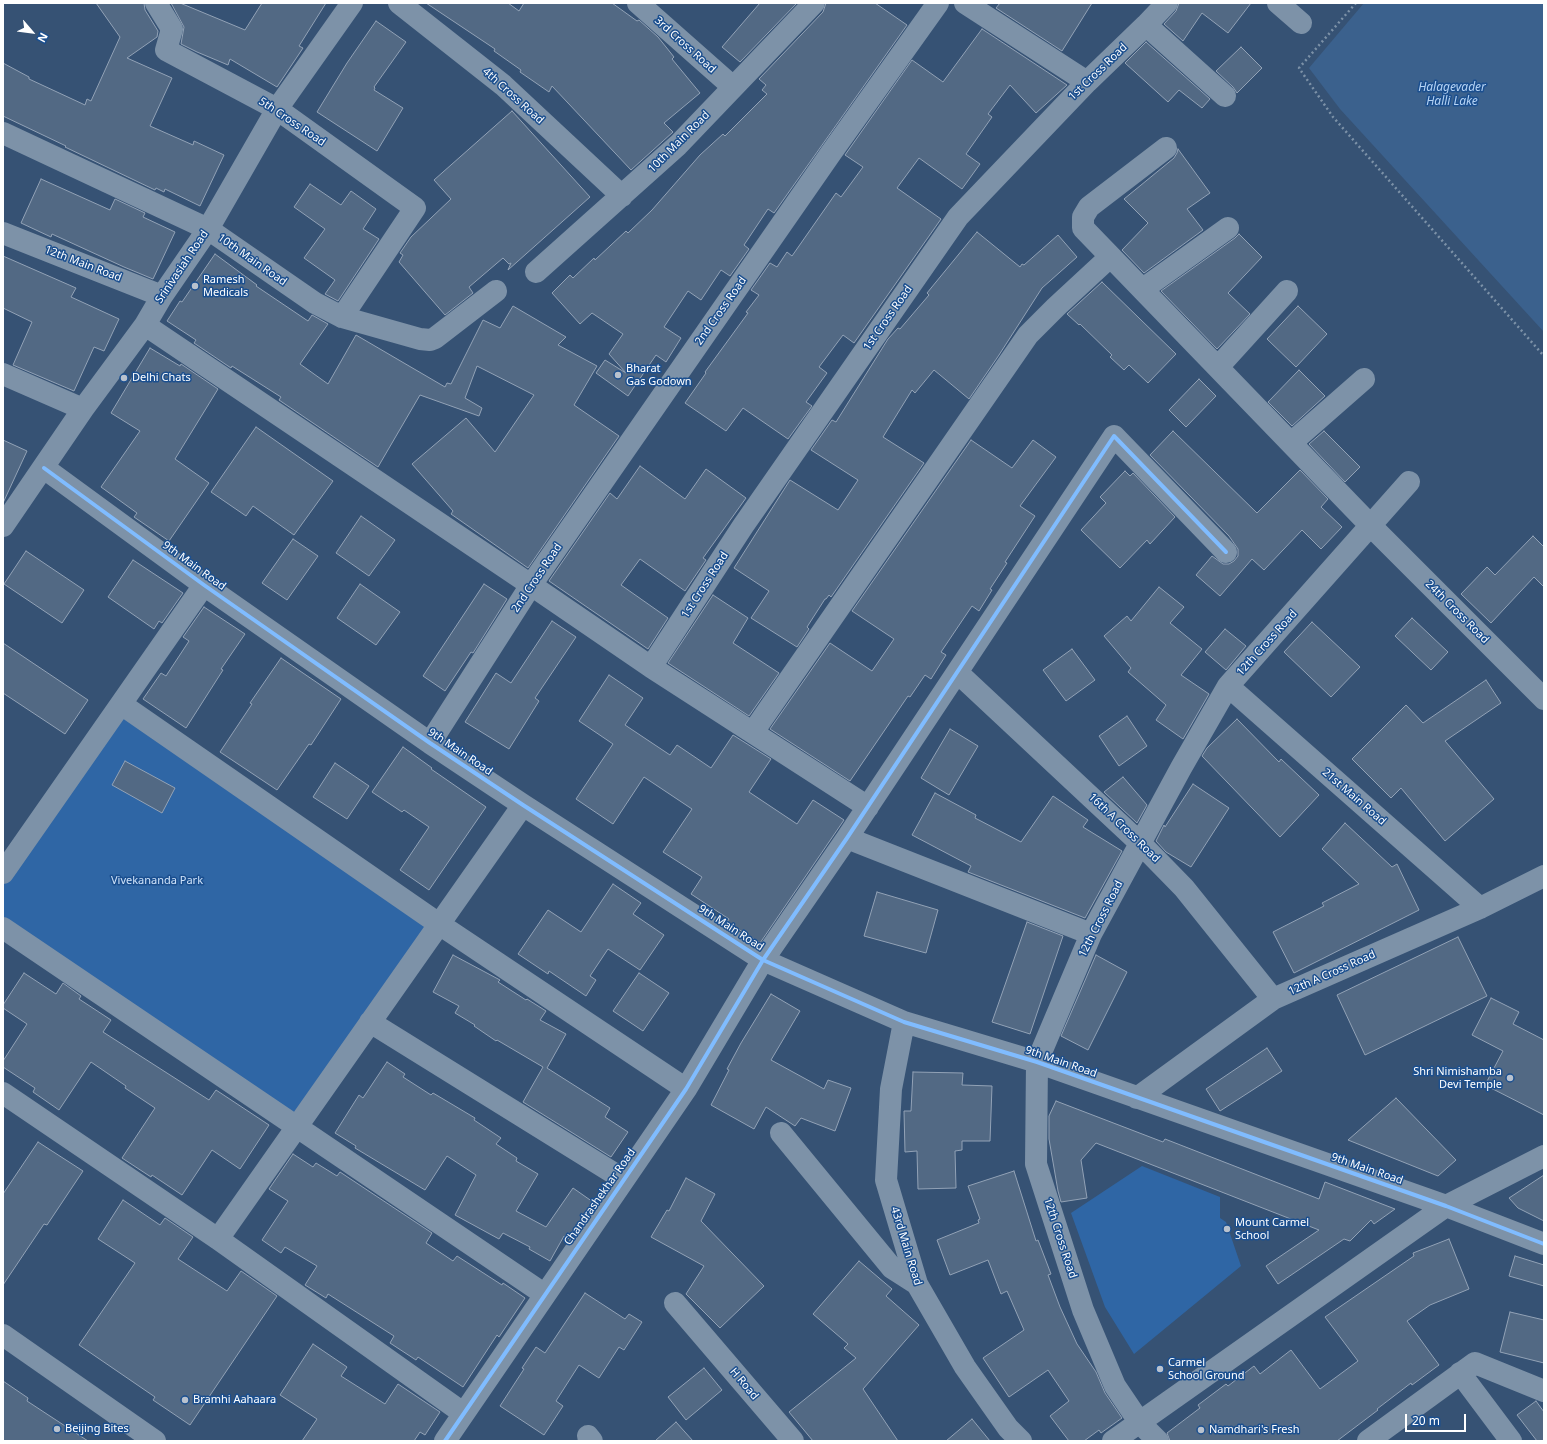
<!DOCTYPE html>
<html>
<head>
<meta charset="utf-8">
<style>
	body { margin:0 }
	#map { position:relative; width:1547px; height:1444px; overflow:hidden; background:#365274; font-family:"Noto Sans",sans-serif }
	canvas { display:block }
	.frame { position:absolute; inset:0; border:4px solid #fff; pointer-events:none }
	.north { position:absolute; left:12px; top:12px; width:40px; height:40px; -webkit-text-stroke:3px #1b4f8f; paint-order:stroke; rotate:118deg; font-size:11px; font-weight:700; line-height:16px; text-align:center; color:#fff }
	.north::after { content:''; display:block; margin:auto; width:14px; height:18px; background:#fff; clip-path:polygon(50% 0,100% 100%,50% 72%,0 100%) }
	.scale { position:absolute; left:1405px; top:1414px; width:61px; height:18px; box-sizing:border-box; border:2px solid #fff; border-top:0; padding-left:5px; font-size:12px; line-height:14px; white-space:nowrap; color:#fff; -webkit-text-stroke:3px #1b4f8f; paint-order:stroke }
</style>
</head>
<body>
<div id="map">
<canvas width="1547" height="1444"></canvas>
<div class="frame"></div>
<div class="north">N</div>
<div class="scale">20 m</div>
</div>
<script>
const g = document.querySelector('canvas').getContext('2d');
g.lineJoin = 'round';
function paint(path, color) {
  g.fillStyle = color;
  g.fill(path, 'evenodd');
}
function toPath(rows) {
  const path = new Path2D();
  for (const r of rows) {
    path.moveTo(r[0], r[1]);
    for (let i = 2; i < r.length; i += 2) path.lineTo(r[i], r[i + 1]);
  }
  return path;
}
function stroke(path, color, width, dash) {
  g.strokeStyle = color;
  g.lineWidth = width;
  g.lineCap = dash ? 'butt' : 'round';
  g.setLineDash(dash || []);
  g.stroke(path);
}
function label(font, color, halo, rows, align = 'center') {
  g.font = font + ' "Noto Sans",sans-serif';
  g.lineWidth = 3;
  g.setLineDash([]);
  g.textBaseline = 'middle';
  g.strokeStyle = halo;
  g.fillStyle = color;
  for (const [text, x, y, turn = 0] of rows) {
    g.save();
    g.translate(x, y);
    g.rotate((+turn || 0) * Math.PI / 180);
    g.textAlign = isNaN(turn) ? turn : align;
    if (halo) g.strokeText(text, 0, 0);
    g.fillText(text, 0, 0);
    g.restore();
  }
}
const green = toPath([
	[121,704,433,920,291,1123,3,928,3,873],
	[1142,1166,1220,1197,1220,1218,1226,1222,1241,1266,1134,1354,1105,1307,1071,1213]
]);
const water = toPath([
	[1364,3,1544,3,1544,332,1340,109,1309,68]
]);
const building = toPath([
	[96,3,144,3,145,10,158,31,157,37,127,58,172,78,150,126,193,145,194,141,224,155,200,206,165,189,164,192,156,188,155,190,65,147,66,146,3,116,3,63,29,77,29,79,85,105,87,99,91,101,120,37,96,3],
	[171,3,180,3,245,30,262,3,326,3,299,46,303,48,277,87,230,59,228,65,197,52,181,44,184,27,171,3],
	[426,3,508,3,519,11,524,3,612,3,637,21,639,20,658,37,674,57,672,59,700,93,664,123,673,132,631,170,552,86,549,92,520,72,521,70,494,51,495,49,426,3],
	[760,3,797,3,740,62,722,47,760,3],
	[826,3,875,3,907,25,774,213,768,209,744,245,749,249,730,276,721,270,701,300,688,291,664,327,681,338,666,362,656,355,628,396,596,373,605,360,626,373,609,354,623,334,592,313,580,324,552,293,570,275,573,278,594,258,595,260,626,231,628,233,652,210,700,155,723,134,725,136,767,94,762,90,766,85,759,79,823,12,826,3],
	[1000,3,1092,3,1062,51,996,8,1000,3],
	[1179,3,1251,3,1228,33,1202,13,1183,41,1164,24,1176,11,1179,3],
	[376,21,406,42,374,87,375,88,374,90,403,108,377,151,317,112,347,63,376,21],
	[982,29,1067,85,1036,113,1010,85,988,114,992,117,966,154,980,164,962,189,919,158,897,188,941,219,854,343,843,335,819,367,827,373,806,402,812,406,788,439,743,408,726,431,685,403,706,373,705,372,748,313,746,312,759,295,751,290,770,263,777,267,787,252,792,256,836,193,841,197,863,167,845,155,912,60,943,82,982,29],
	[1146,42,1210,99,1202,108,1179,90,1168,102,1125,63,1146,42],
	[1241,47,1262,68,1237,93,1233,87,1216,71,1241,47],
	[512,111,590,197,508,270,511,263,509,264,503,258,469,287,473,293,445,315,399,262,403,255,400,253,411,237,451,199,434,180,512,111],
	[1178,149,1210,193,1187,209,1203,230,1144,273,1122,250,1148,223,1124,199,1174,158,1177,153,1178,149],
	[41,179,110,210,115,199,145,213,143,217,175,232,153,279,124,267,52,234,51,237,21,223,41,179],
	[310,184,341,205,351,191,376,209,363,229,379,239,338,301,325,294,335,280,304,258,325,229,294,207,310,184],
	[977,232,1020,267,1022,264,1024,265,1058,235,1077,257,1042,288,999,355,969,399,934,370,915,393,912,390,883,437,924,463,831,597,829,595,826,599,825,599,807,627,809,629,797,647,751,618,769,591,734,568,790,480,838,510,858,480,811,450,832,420,836,422,888,339,898,328,900,329,929,295,927,293,977,232],
	[1239,234,1262,257,1228,293,1250,314,1217,349,1161,291,1235,238,1239,234],
	[215,254,257,285,256,286,308,321,312,315,328,324,300,364,328,384,356,335,445,387,447,383,451,384,483,320,500,328,513,306,566,337,558,345,597,366,574,405,619,436,528,568,451,514,453,511,412,464,466,418,495,452,534,395,477,366,465,398,482,408,479,416,420,395,378,467,279,400,281,397,232,366,231,368,194,343,196,340,167,321,180,301,182,302,215,254],
	[3,256,76,288,71,297,119,319,104,351,94,347,74,391,13,365,32,322,3,308,3,256],
	[1102,282,1176,354,1148,383,1129,365,1124,370,1110,357,1112,355,1080,324,1079,325,1067,314,1102,282],
	[1298,306,1327,334,1296,367,1267,339,1298,306],
	[150,348,180,366,181,364,218,389,175,459,209,483,169,541,134,517,137,513,101,487,140,431,111,413,150,348],
	[1299,370,1325,396,1292,426,1268,402,1299,370],
	[1199,379,1216,396,1186,427,1169,410,1199,379],
	[256,427,333,481,294,535,253,506,246,516,211,492,256,427],
	[1173,431,1257,513,1300,470,1328,499,1321,507,1342,527,1321,549,1302,530,1264,570,1252,559,1220,596,1196,575,1212,556,1223,564,1229,564,1234,561,1238,556,1238,549,1229,536,1150,455,1173,431],
	[1324,431,1360,467,1345,482,1309,444,1324,431],
	[3,440,27,451,3,503,3,440],
	[971,440,1012,468,1033,440,1056,457,1020,506,1035,516,1005,562,1007,563,990,589,992,590,979,611,972,606,941,652,946,655,931,679,925,675,910,697,908,696,850,781,770,729,830,643,872,671,894,639,852,611,971,440],
	[640,466,685,499,706,469,746,498,703,558,706,560,685,591,640,559,621,585,668,618,648,649,549,581,610,493,617,499,640,466],
	[1125,471,1130,476,1133,473,1175,517,1150,544,1147,540,1120,568,1081,530,1106,503,1100,497,1125,471],
	[361,516,395,540,369,576,336,553,361,516],
	[1533,536,1544,547,1544,587,1534,577,1491,623,1461,594,1487,567,1495,575,1533,536],
	[293,539,318,556,287,600,262,583,293,539],
	[26,551,84,590,62,623,4,584,26,551],
	[133,560,183,593,162,623,159,621,154,629,108,597,133,560],
	[360,584,400,612,376,645,337,618,360,584],
	[484,584,507,599,473,653,471,652,445,691,423,676,484,584],
	[1159,587,1184,607,1170,623,1202,649,1181,675,1209,694,1183,739,1156,720,1166,705,1128,672,1131,668,1104,636,1127,616,1131,621,1159,587],
	[713,595,748,618,733,643,779,673,749,716,668,663,713,595],
	[204,607,245,634,221,669,223,670,186,728,143,699,161,673,166,676,189,641,183,637,204,607],
	[1412,618,1448,652,1431,670,1395,636,1412,618],
	[552,621,576,637,535,698,539,701,509,749,465,722,496,673,511,683,552,621],
	[1312,622,1360,667,1331,697,1284,652,1312,622],
	[1225,629,1246,646,1226,670,1205,652,1225,629],
	[3,643,88,700,65,734,3,693,3,643],
	[1072,649,1095,680,1066,701,1043,670,1072,649],
	[281,658,341,699,311,745,309,744,277,790,220,752,252,704,250,703,281,658],
	[609,675,643,698,625,725,670,755,677,745,711,768,733,735,771,759,749,792,797,824,813,800,844,820,760,943,727,922,729,919,691,894,702,877,663,852,692,809,644,777,613,824,576,799,613,744,579,721,609,675],
	[1486,680,1501,703,1445,741,1494,799,1445,841,1401,788,1391,798,1352,759,1406,705,1423,723,1486,680],
	[1127,716,1147,746,1119,766,1099,736,1127,716],
	[1237,719,1279,762,1281,759,1319,795,1280,837,1202,756,1207,748,1237,719],
	[950,729,978,746,949,795,921,778,950,729],
	[403,747,432,768,431,769,486,807,429,890,400,870,429,827,404,810,402,812,372,792,403,747],
	[125,761,175,788,162,813,112,785,125,761],
	[335,763,369,786,347,819,313,797,335,763],
	[1123,777,1147,805,1137,823,1104,792,1123,777],
	[1193,784,1229,808,1191,867,1166,852,1156,841,1164,825,1165,827,1193,784],
	[935,793,976,815,975,818,1021,842,1053,796,1088,820,1083,827,1122,851,1085,918,968,872,971,866,912,835,935,793],
	[1345,823,1392,867,1397,864,1419,910,1294,973,1273,932,1324,906,1322,903,1359,884,1322,849,1345,823],
	[613,884,641,903,633,914,664,935,640,970,608,949,590,976,596,980,586,996,549,971,548,974,518,954,548,910,581,932,613,884],
	[877,892,938,910,926,953,864,936,877,892],
	[1027,922,1063,936,1030,1034,992,1022,1027,922],
	[1458,937,1487,996,1365,1055,1337,995,1458,937],
	[453,955,500,980,498,982,526,1000,527,999,546,1011,540,1020,566,1034,547,1068,610,1108,605,1117,628,1132,611,1157,523,1102,543,1067,497,1040,496,1041,474,1026,475,1025,455,1013,459,1006,433,992,453,955],
	[1096,955,1127,972,1088,1050,1061,1036,1096,955],
	[24,973,56,994,63,983,81,996,79,999,111,1020,103,1032,209,1100,216,1090,269,1125,240,1169,212,1150,182,1195,152,1175,151,1177,122,1158,155,1108,125,1088,126,1086,91,1062,59,1110,33,1092,35,1088,3,1067,3,1061,27,1024,3,1008,3,1005,24,973],
	[639,973,669,993,643,1031,613,1011,639,973],
	[771,994,800,1011,771,1060,824,1089,828,1080,851,1088,835,1131,801,1118,795,1126,766,1107,754,1129,711,1105,729,1070,727,1069,741,1043,771,994],
	[1491,998,1519,1012,1513,1024,1544,1040,1544,1115,1485,1085,1503,1051,1472,1035,1491,998],
	[1267,1048,1282,1071,1220,1111,1206,1089,1267,1048],
	[387,1062,405,1074,403,1077,431,1095,433,1093,475,1118,474,1120,501,1138,496,1144,517,1158,516,1161,538,1174,516,1211,546,1227,573,1188,593,1202,568,1239,564,1236,550,1261,529,1249,530,1247,503,1233,499,1239,455,1215,476,1175,447,1156,425,1190,355,1148,356,1146,335,1133,359,1095,363,1098,387,1062],
	[913,1072,963,1073,962,1085,992,1086,990,1141,962,1141,962,1150,955,1151,956,1188,918,1189,917,1151,905,1152,904,1111,911,1111,913,1072],
	[1396,1098,1456,1160,1438,1176,1348,1140,1396,1098],
	[1056,1101,1163,1142,1165,1139,1319,1199,1325,1182,1395,1209,1374,1224,1371,1220,1350,1241,1344,1239,1278,1284,1266,1266,1319,1230,1096,1143,1081,1160,1087,1198,1061,1202,1058,1191,1049,1139,1049,1116,1056,1101],
	[38,1142,83,1171,47,1225,44,1224,3,1285,3,1194,38,1142],
	[293,1154,313,1167,316,1163,337,1176,340,1172,432,1233,426,1243,453,1261,457,1256,502,1285,503,1283,525,1298,499,1337,497,1335,463,1387,418,1357,416,1360,390,1343,394,1336,328,1294,326,1298,305,1285,317,1266,285,1247,281,1253,262,1240,288,1201,269,1189,293,1154],
	[1014,1171,1036,1241,1038,1240,1051,1274,1048,1275,1060,1307,1077,1344,1096,1372,1105,1393,1122,1418,1101,1433,1099,1430,1084,1441,1069,1441,1050,1416,1069,1401,1048,1370,1009,1397,983,1358,1024,1330,1007,1291,1001,1294,988,1260,950,1275,937,1240,979,1223,978,1220,980,1219,968,1186,1014,1171],
	[1544,1175,1544,1221,1518,1208,1509,1198,1544,1175],
	[686,1178,715,1194,701,1221,764,1286,720,1328,686,1294,704,1266,651,1237,667,1210,669,1211,686,1178],
	[123,1200,160,1225,165,1218,193,1237,178,1259,227,1291,241,1271,277,1296,190,1425,153,1400,155,1397,79,1345,135,1263,98,1239,123,1200],
	[1449,1239,1469,1289,1430,1305,1407,1321,1439,1365,1412,1385,1411,1383,1377,1409,1378,1410,1337,1441,1170,1441,1167,1433,1200,1408,1198,1405,1226,1384,1228,1386,1254,1366,1260,1374,1291,1350,1320,1389,1358,1361,1325,1317,1414,1256,1413,1253,1449,1239],
	[1515,1256,1544,1265,1544,1286,1509,1276,1515,1256],
	[859,1261,892,1289,886,1296,919,1325,863,1389,898,1441,813,1441,789,1412,856,1358,844,1348,848,1344,813,1314,859,1261],
	[585,1293,625,1319,629,1314,642,1322,624,1350,619,1347,599,1378,579,1365,556,1401,563,1406,544,1435,500,1406,524,1369,522,1368,536,1347,545,1353,585,1293],
	[1510,1312,1544,1320,1544,1363,1500,1352,1510,1312],
	[313,1344,347,1367,341,1376,385,1404,398,1384,440,1412,425,1435,420,1432,414,1441,302,1441,317,1419,280,1395,313,1344],
	[704,1368,722,1390,686,1420,668,1397,704,1368],
	[3,1381,28,1398,27,1401,88,1441,3,1441,3,1381],
	[1536,1401,1544,1412,1544,1441,1537,1441,1517,1415,1536,1401],
	[972,1419,990,1441,946,1441,972,1419],
	[676,1422,693,1441,655,1441,676,1422]
]);
const path = toPath([
	[1356,3,1299,68,1333,117,1544,356]
]);
const minor = toPath([
	[156,3,172,29,166,50,277,109,415,208,342,317],
	[399,3,503,85,622,196],
	[638,3,733,87],
	[965,3,1087,82],
	[1278,3,1301,23],
	[1146,25,1225,96],
	[3,133,208,229,315,303,342,317,420,339,430,340,435,338,496,291],
	[1166,148,1089,207,1083,217,1083,228,1371,526,1544,699],
	[3,233,162,296],
	[536,272,678,145,814,3],
	[1143,289,1228,228],
	[145,325,531,585,651,667,868,807],
	[1218,367,1287,291],
	[3,374,83,409],
	[1291,443,1364,379],
	[44,468,204,585,430,743,523,805,763,960,904,1022,1037,1062,1446,1206,1544,1244],
	[3,526,83,409,145,325,162,296,208,229,277,109,352,3],
	[651,667,743,526,958,217,1087,82,1146,25,1167,3],
	[958,673,1141,844,1184,888,1273,999],
	[1228,686,1480,908],
	[121,704,439,924,686,1089],
	[753,732,1028,335,1056,307,1110,257],
	[430,743,531,585,831,153,938,3],
	[847,838,1091,934],
	[3,873,204,585],
	[3,928,544,1294],
	[370,1022,623,1179],
	[904,1022,891,1089,886,1180,917,1284,965,1367,1008,1428,1021,1441],
	[3,1093,218,1239,463,1413],
	[1137,1098,1273,999,1480,908,1544,876],
	[781,1133,892,1268,917,1284],
	[218,1239,523,805],
	[675,1303,793,1441],
	[3,1335,155,1441],
	[1460,1373,1511,1441],
	[588,1436,592,1441],
	[445,1441,686,1089,763,960,847,838,1114,436,1226,552],
	[1113,1441,1446,1206,1544,1156],
	[1158,1441,1140,1423,1115,1386,1083,1310,1036,1164,1037,1062,1091,934,1181,768,1228,686,1409,482],
	[1368,1441,1475,1363,1544,1391]
]);
const cycleway = toPath([
	[44,468,204,585,430,743,523,805,763,960,904,1022,1037,1062,1446,1206,1544,1244],
	[445,1441,686,1089,763,960,847,838,1114,436,1226,552]
]);
const markers = [
	[195,286,4,"#b9c2ce"],
	[618,375,4,"#b9c2ce"],
	[124,378,4,"#b9c2ce"],
	[1510,1078,4,"#b9c2ce"],
	[1227,1229,4,"#b9c2ce"],
	[1160,1369,4,"#b9c2ce"],
	[185,1400,4,"#b9c2ce"],
	[57,1429,4,"#b9c2ce"],
	[1201,1430,4,"#b9c2ce"]
];
const streetNames = [
	["3rd Cross Road",685,45,42],
	["1st Cross Road",1098,72,-44],
	["4th Cross Road",513,96,42],
	["5th Cross Road",292,122,34],
	["10th Main Road",679,142,-45],
	["10th Main Road",252,260,35],
	["12th Main Road",83,264,21],
	["Srinivasiah Road",182,267,-56],
	["2nd Cross Road",721,311,-55],
	["1st Cross Road",888,318,-55],
	["9th Main Road",194,566,36],
	["2nd Cross Road",537,578,-56],
	["1st Cross Road",705,585,-57],
	["24th Cross Road",1457,612,45],
	["12th Cross Road",1267,643,-48],
	["9th Main Road",460,752,34],
	["21st Main Road",1354,797,41],
	["16th A Cross Road",1124,828,44],
	["12th Cross Road",1101,919,-63],
	["9th Main Road",731,928,33],
	["12th A Cross Road",1332,973,-24],
	["9th Main Road",1061,1062,19],
	["9th Main Road",1367,1169,19],
	["Chandrashekhar Road",600,1197,-55],
	["12th Cross Road",1060,1238,72],
	["43rd Main Road",906,1246,73],
	["H Road",744,1384,50]
];
const poiNames = [
	["Ramesh",203,280],
	["Medicals",203,293],
	["Bharat",626,369],
	["Gas Godown",626,382],
	["Delhi Chats",132,378],
	["Shri Nimishamba",1502,1072,"right"],
	["Devi Temple",1502,1085,"right"],
	["Mount Carmel",1235,1223],
	["School",1235,1236],
	["Carmel",1168,1363],
	["School Ground",1168,1376],
	["Bramhi Aahaara",193,1400],
	["Beijing Bites",65,1429],
	["Namdhari's Fresh",1209,1430]
];
const parkNames = [
	["Vivekananda Park",157,881]
];
const waterNames = [
	["Halagevader",1452,88],
	["Halli Lake",1452,102]
];
paint(green, '#2f66a5');
paint(water, '#3b618d');
paint(building, '#526984');
stroke(building, '#92a2b6', 1);
stroke(path, '#7d92a8', 2.5, [2, 3]);
stroke(minor, '#7d92a8', 22);
stroke(cycleway, '#80bcff', 4);
for (const [x, y, r, color] of markers) {
  const dot = new Path2D();
  dot.arc(x, y, r, 0, 2 * Math.PI);
  g.fillStyle = color;
  g.fill(dot);
  stroke(dot, '#1b4f8f', 1.5);
}
label('11px', '#fff', '#1b4f8f', streetNames);
label('11px', '#fff', '#1b4f8f', poiNames, 'left');
label('11px', '#cfe3fa', '#1b4f8f', parkNames);
label('italic 12px', '#b5d3f5', '#1b4f8f', waterNames);
</script>
</body>
</html>
